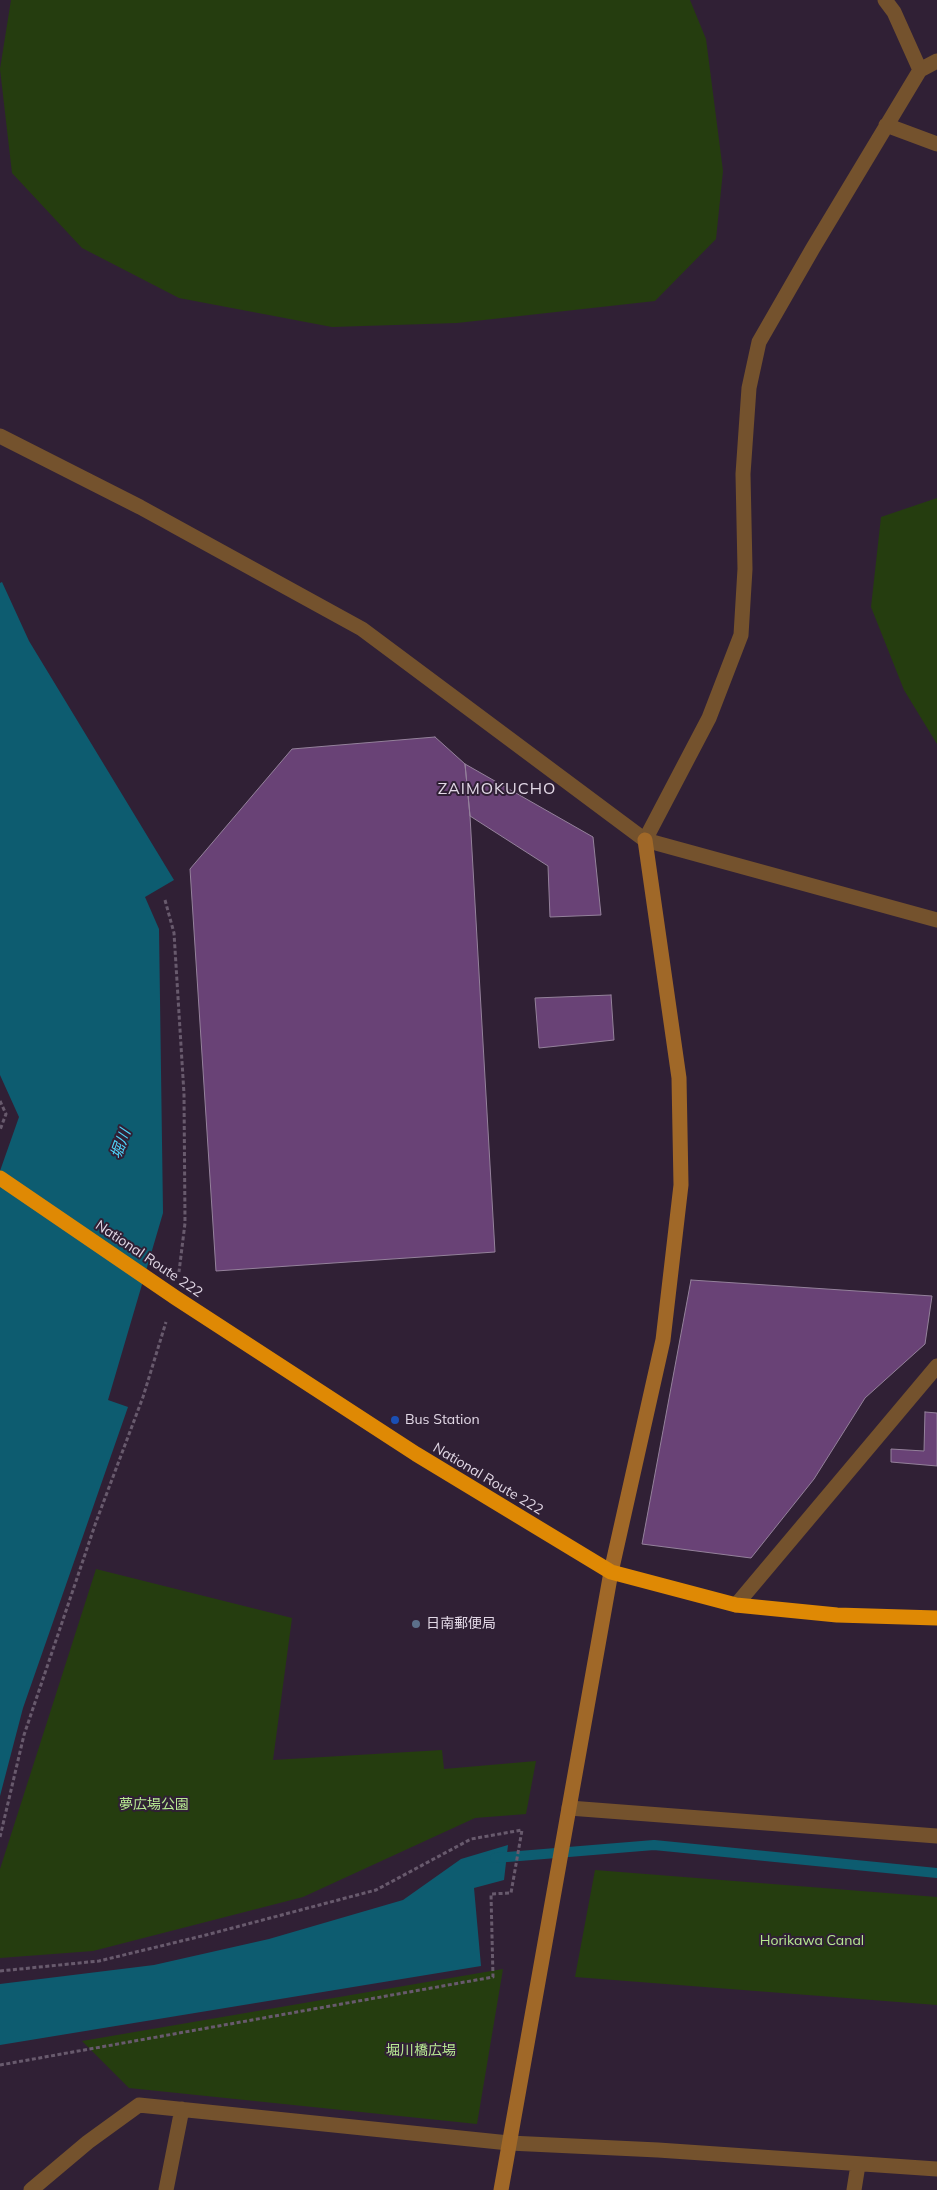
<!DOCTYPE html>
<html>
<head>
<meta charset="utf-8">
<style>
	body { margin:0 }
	canvas { display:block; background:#302035 }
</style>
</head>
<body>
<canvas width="937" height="2190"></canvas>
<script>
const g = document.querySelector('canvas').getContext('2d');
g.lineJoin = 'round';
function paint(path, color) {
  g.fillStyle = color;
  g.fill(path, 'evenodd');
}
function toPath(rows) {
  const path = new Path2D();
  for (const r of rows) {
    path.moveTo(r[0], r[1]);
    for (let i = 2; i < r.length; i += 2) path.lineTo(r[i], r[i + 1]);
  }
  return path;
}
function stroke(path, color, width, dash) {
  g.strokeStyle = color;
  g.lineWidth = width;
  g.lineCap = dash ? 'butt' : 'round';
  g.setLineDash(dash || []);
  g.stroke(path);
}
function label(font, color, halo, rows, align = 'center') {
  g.font = font + ' Mulish,"Noto Sans JP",sans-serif';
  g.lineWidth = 4;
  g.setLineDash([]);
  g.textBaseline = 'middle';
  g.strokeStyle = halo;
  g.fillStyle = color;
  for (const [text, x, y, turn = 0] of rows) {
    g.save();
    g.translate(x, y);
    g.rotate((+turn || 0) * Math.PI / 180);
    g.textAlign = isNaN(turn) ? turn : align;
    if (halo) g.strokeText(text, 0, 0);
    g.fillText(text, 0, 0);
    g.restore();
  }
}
const green = toPath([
	[11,0,690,0,706,39,723,171,716,239,655,301,457,323,332,327,179,298,82,248,12,173,0,69],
	[937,498,937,744,904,690,871,607,881,517],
	[96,1569,292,1618,273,1760,442,1750,444,1769,536,1761,526,1814,475,1818,303,1897,93,1951,0,1958,0,1869],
	[595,1870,937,1897,937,2005,575,1977],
	[503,1969,477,2124,129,2088,82,2041]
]);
const water = toPath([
	[2,582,29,641,174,880,145,897,159,929,163,1213,108,1400,128,1407,23,1708,0,1796,0,1171,19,1117,0,1075,0,583],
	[508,1845,504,1880,474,1888,481,1966,0,2045,0,1984,154,1965,269,1939,403,1900,461,1859]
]);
const stream = toPath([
	[495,1858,654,1845,937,1873]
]);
const building = toPath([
	[435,737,465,764,470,816,495,1252,216,1271,190,869,292,749,435,737],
	[465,764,593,837,601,915,550,917,548,866,470,816,465,764],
	[611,995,614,1040,539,1048,535,998,611,995],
	[691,1280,932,1296,925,1344,865,1398,814,1479,751,1558,642,1544,691,1280],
	[925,1412,937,1413,937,1466,891,1462,891,1449,924,1451,925,1412]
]);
const path = toPath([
	[165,900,174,933,184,1094,185,1223,179,1272],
	[0,1101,6,1114,0,1130],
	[0,1837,24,1735,96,1522,143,1397,166,1322],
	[0,1971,99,1961,206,1935,376,1890,471,1839,522,1830,511,1893,491,1894,493,1977,0,2065]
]);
const street = toPath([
	[885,0,894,12,920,70],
	[886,125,937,144],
	[0,436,140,507,362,629,645,840,937,920],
	[645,840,709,718,741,635,745,569,743,474,749,388,759,342,813,248,920,70,937,61],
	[736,1605,937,1366],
	[569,1808,937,1836],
	[31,2190,88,2142,139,2105,509,2143,658,2150,937,2169],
	[166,2190,182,2109],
	[854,2190,858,2165]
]);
const secondary = toPath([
	[501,2190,611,1572,663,1340,681,1185,679,1078,645,840]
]);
const highway = toPath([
	[0,1178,176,1298,416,1454,611,1572,736,1605,837,1615,937,1618]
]);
const markers = [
	[395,1420,5,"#1a4fb4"],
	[416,1624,5,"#5c6f8a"]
];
const streetNames = [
	["National Route 222",149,1259,34],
	["National Route 222",488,1479,31]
];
const poiNames = [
	["Bus Station",405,1420],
	["日南郵便局",426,1624]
];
const parkNames = [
	["夢広場公園",154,1805],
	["Horikawa Canal",812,1941],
	["堀川橋広場",421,2051]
];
const waterNames = [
	["堀川",121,1144,-70]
];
const quarterNames = [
	["ZAIMOKUCHO",497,789]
];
paint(green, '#253d0f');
paint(water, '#0d5c70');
stroke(stream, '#0d5c70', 10);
paint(building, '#694276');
stroke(building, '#94819b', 1);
stroke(path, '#685a6d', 3, [4, 2.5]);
stroke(street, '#74522d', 15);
stroke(secondary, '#a06828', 15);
stroke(highway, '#df8904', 15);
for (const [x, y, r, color] of markers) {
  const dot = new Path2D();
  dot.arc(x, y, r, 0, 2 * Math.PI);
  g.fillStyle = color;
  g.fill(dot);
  stroke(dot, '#302035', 2);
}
label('14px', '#e2d8e6', '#302035', streetNames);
label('14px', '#e2d8e6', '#302035', poiNames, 'left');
label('14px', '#b7e992', '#302035', parkNames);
label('italic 15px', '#4fd5fa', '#302035', waterNames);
g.letterSpacing = '1px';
label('16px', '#e2d8e6', '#302035', quarterNames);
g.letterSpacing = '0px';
</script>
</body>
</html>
